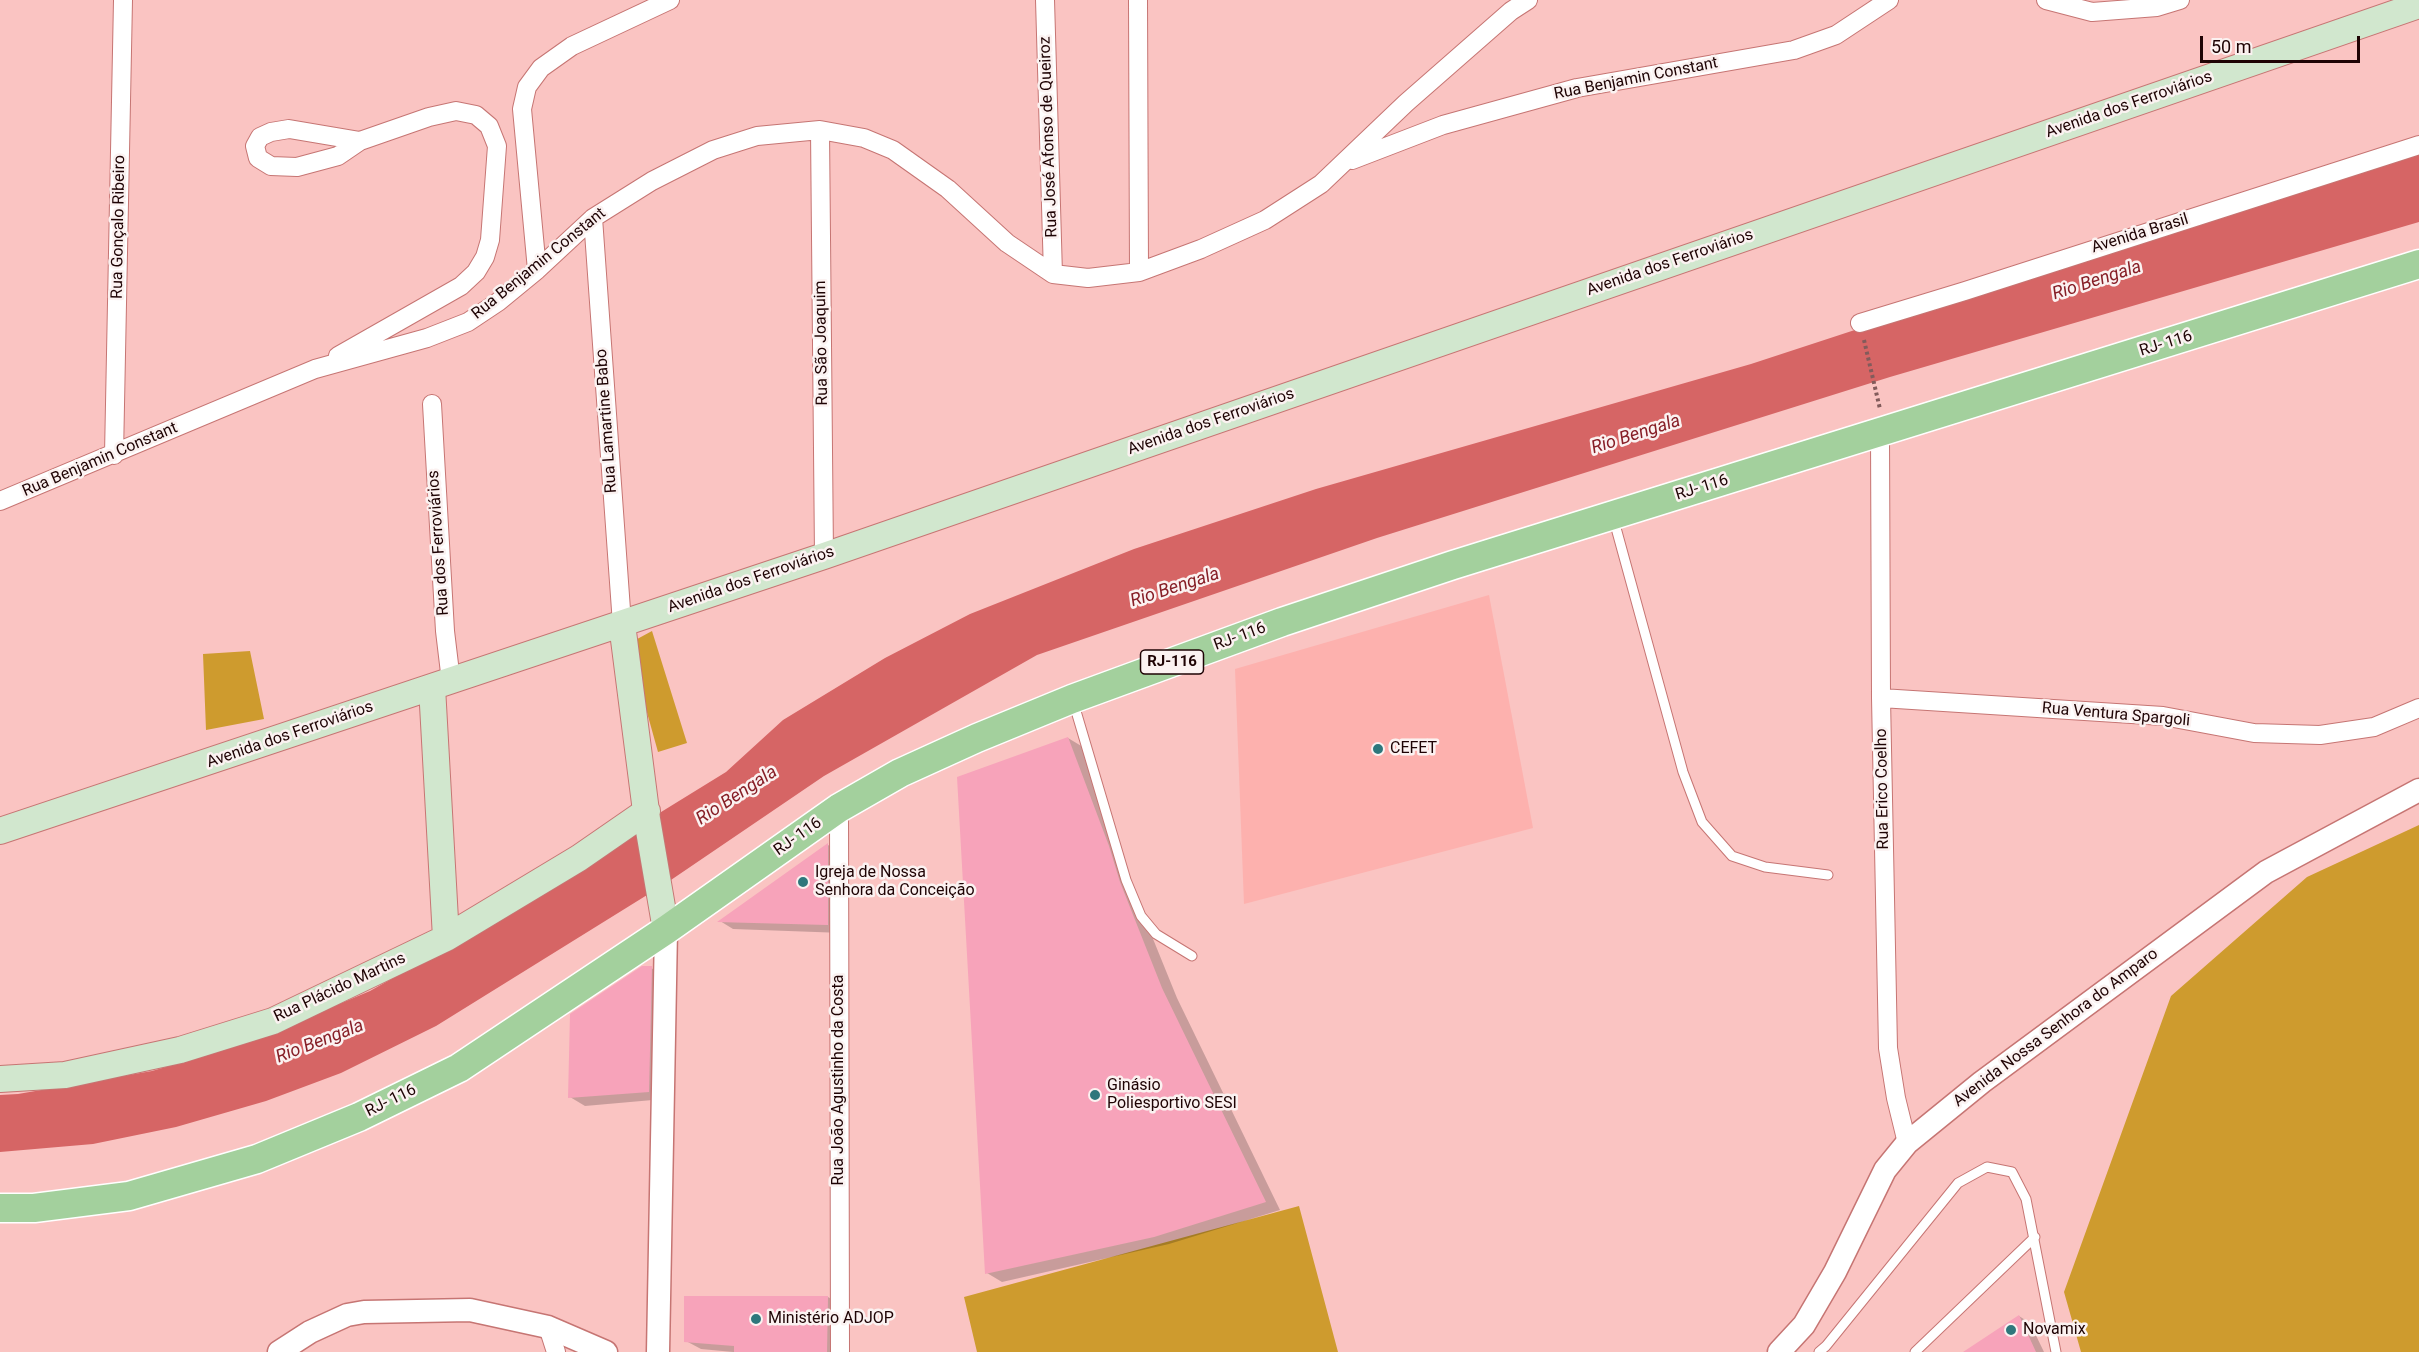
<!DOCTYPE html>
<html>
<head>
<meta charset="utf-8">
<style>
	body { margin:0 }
	#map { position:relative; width:2419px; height:1352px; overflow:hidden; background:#fac4c2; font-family:Roboto,sans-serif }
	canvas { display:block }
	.scale { position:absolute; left:2200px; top:36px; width:160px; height:27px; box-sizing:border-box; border:3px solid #1e0304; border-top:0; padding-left:8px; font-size:18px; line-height:21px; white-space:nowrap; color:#1e0304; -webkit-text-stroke:4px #fbf2f1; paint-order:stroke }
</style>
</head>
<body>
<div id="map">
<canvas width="2419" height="1352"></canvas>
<div class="scale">50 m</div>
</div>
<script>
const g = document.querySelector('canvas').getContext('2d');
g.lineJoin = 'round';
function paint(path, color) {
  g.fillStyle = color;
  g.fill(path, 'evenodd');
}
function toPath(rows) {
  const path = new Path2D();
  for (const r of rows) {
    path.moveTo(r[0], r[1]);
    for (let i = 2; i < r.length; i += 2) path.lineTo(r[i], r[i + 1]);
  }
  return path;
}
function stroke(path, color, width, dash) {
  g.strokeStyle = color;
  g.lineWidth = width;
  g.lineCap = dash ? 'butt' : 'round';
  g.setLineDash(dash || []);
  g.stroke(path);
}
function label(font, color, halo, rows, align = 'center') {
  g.font = font + ' Roboto,sans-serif';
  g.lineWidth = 5;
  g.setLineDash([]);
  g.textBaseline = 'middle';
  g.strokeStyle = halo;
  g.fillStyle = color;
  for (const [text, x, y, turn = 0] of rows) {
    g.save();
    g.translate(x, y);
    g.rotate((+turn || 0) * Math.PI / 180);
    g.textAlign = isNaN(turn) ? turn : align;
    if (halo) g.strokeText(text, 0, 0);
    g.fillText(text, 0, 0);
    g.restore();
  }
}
const built = toPath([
	[1489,595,1533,828,1244,904,1235,669]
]);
const green = toPath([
	[652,631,687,743,658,752,628,644],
	[250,651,264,719,206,730,203,654],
	[2419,825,2419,1352,2081,1352,2064,1292,2171,996,2307,877],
	[1299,1206,1338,1352,977,1352,964,1297]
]);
const water = toPath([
	[2419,149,2419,222,1890,377,1377,538,1037,655,824,776,668,882,436,1026,341,1073,266,1101,176,1127,93,1144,0,1152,0,1095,18,1094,152,1071,244,1044,370,991,477,931,580,862,726,772,783,720,885,658,970,614,1134,549,1316,489,1751,364,2157,231]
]);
const shadow = toPath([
	[1068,738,1083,747,1124,856,1134,892,1177,998,1280,1210,1169,1244,1002,1282,987,1273],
	[828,845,842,853,843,933,733,929,720,921],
	[651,968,666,976,664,1099,585,1106,570,1097],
	[685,1297,828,1297,843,1306,842,1352,733,1352,701,1349,686,1341],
	[2019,1316,2030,1323,2044,1352,1968,1352]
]);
const building = toPath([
	[1068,737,1109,846,1120,882,1162,988,1266,1202,1154,1237,985,1274,957,777],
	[828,843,828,925,717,922],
	[642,966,652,966,649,1092,568,1098,570,1014],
	[684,1296,828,1296,827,1352,734,1352,734,1346,684,1342],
	[2019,1315,2036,1352,1963,1352]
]);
const path = toPath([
	[1864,340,1880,409]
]);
const service = toPath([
	[1613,517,1683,772,1702,822,1732,856,1765,867,1828,875],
	[1073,701,1126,880,1141,916,1156,934,1192,956],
	[1819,1352,1826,1346,1958,1183,1987,1167,2012,1172,2026,1199,2056,1352],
	[1915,1352,2035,1237]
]);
const minor = toPath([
	[1045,0,1053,274],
	[1138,0,1139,272],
	[2046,0,2092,12,2157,7,2180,0],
	[820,130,824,556],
	[1352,160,1443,125,1577,88,1794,50,1836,35,1889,0],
	[593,218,622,624],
	[537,270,522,109,527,87,541,68,572,46,670,0],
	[1860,323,1965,291,2419,145],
	[338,356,461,286,476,272,485,257,490,240,497,146,489,126,476,115,456,111,429,117,360,141,338,156,297,167,271,166,258,158,255,146,260,137,271,132,289,129,360,141],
	[432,404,445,631,451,681],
	[1880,434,1881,698,1888,1048,1896,1098,1907,1143],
	[114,455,123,0],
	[0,501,315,369,427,338,468,322,498,302,537,270,593,218,652,181,713,150,757,136,820,130,864,138,893,150,948,189,1007,243,1053,274,1088,278,1139,272,1201,249,1265,220,1321,184,1406,103,1511,11,1528,0],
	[1881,698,2163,716,2254,733,2320,735,2374,727,2419,708],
	[839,808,840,1352],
	[548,1327,556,1352]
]);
const tertiary = toPath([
	[279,1352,310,1332,347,1315,364,1312,470,1310,548,1327,606,1352],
	[658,1352,666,930],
	[1779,1352,1804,1325,1835,1272,1885,1170,1907,1143,1982,1082,2266,872,2419,790]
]);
const secondary = toPath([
	[622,624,647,819,666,930],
	[432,687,446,938],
	[0,831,824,556,2419,5],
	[0,1079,65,1075,180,1050,273,1021,446,938,579,858,647,811]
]);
const primary = toPath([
	[0,1208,34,1208,129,1196,257,1159,359,1117,459,1068,666,930,839,808,900,773,977,738,1072,699,1282,622,1453,565,2419,264]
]);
const markers = [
	[1378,749,6,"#2e777c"],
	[803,882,6,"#2e777c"],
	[1095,1095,6,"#2e777c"],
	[756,1319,6,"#2e777c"],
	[2011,1330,6,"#2e777c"]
];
const shields = [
	[1172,662,63]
];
const shieldNames = [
	["RJ-116",1172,662]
];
const streetNames = [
	["Rua Benjamin Constant",1636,79,-11],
	["Avenida dos Ferroviários",2129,105,-19],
	["Rua José Afonso de Queiroz",1049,137,-92],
	["Rua Gonçalo Ribeiro",119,227,-89],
	["Avenida Brasil",2140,234,-17],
	["Avenida dos Ferroviários",1670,263,-19],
	["Rua Benjamin Constant",539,264,-39],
	["Rua São Joaquim",822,343,-91],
	["RJ- 116",2166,344,-17],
	["Rua Lamartine Babo",607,421,-94],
	["Avenida dos Ferroviários",1211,422,-19],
	["Rua Benjamin Constant",100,460,-23],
	["RJ- 116",1702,488,-17],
	["Rua dos Ferroviários",439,543,-94],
	["Avenida dos Ferroviários",751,580,-19],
	["RJ- 116",1240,637,-20],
	["Rua Ventura Spargoli",2116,715,5],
	["Avenida dos Ferroviários",290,735,-19],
	["Rua Erico Coelho",1883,789,-91],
	["RJ- 116",798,837,-35],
	["Rua Plácido Martins",340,988,-25],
	["Avenida Nossa Senhora do Amparo",2056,1028,-37],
	["Rua João Agustinho da Costa",839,1080,-90],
	["RJ- 116",391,1101,-26]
];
const poiNames = [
	["CEFET",1390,749],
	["Igreja de Nossa",815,873],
	["Senhora da Conceição",815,891],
	["Ginásio",1107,1086],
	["Poliesportivo SESI",1107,1104],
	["Ministério ADJOP",768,1319],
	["Novamix",2023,1330]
];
const waterNames = [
	["Rio Bengala",2097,281,-18],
	["Rio Bengala",1636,435,-18],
	["Rio Bengala",1175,588,-18],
	["Rio Bengala",737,796,-33],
	["Rio Bengala",320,1042,-21]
];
paint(built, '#fdb1ae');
paint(green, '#ce9b2e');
paint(water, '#d66565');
paint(shadow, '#0003');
paint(building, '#f7a3ba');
stroke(service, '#c67573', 11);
stroke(minor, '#c67573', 20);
stroke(tertiary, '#c67573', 25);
stroke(secondary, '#c67573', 28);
stroke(primary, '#fff', 31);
stroke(path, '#825b5b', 4, [3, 3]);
stroke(service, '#fff', 9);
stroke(minor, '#fff', 18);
stroke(tertiary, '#fff', 22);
stroke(secondary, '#d1e7ce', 26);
stroke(primary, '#a3d09d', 28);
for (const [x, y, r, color] of markers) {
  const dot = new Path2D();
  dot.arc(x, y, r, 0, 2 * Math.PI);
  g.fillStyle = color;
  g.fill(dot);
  stroke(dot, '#fbf2f1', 2);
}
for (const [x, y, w] of shields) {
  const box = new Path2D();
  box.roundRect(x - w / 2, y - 12, w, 24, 4.5);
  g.fillStyle = '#fbf2f1';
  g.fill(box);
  stroke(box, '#1e0304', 1.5);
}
label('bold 15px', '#1e0304', null, shieldNames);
label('16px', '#1e0304', '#fbf2f1', streetNames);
label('16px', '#1e0304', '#fbf2f1', poiNames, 'left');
label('italic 18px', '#871f27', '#fbf2f1', waterNames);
</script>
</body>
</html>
